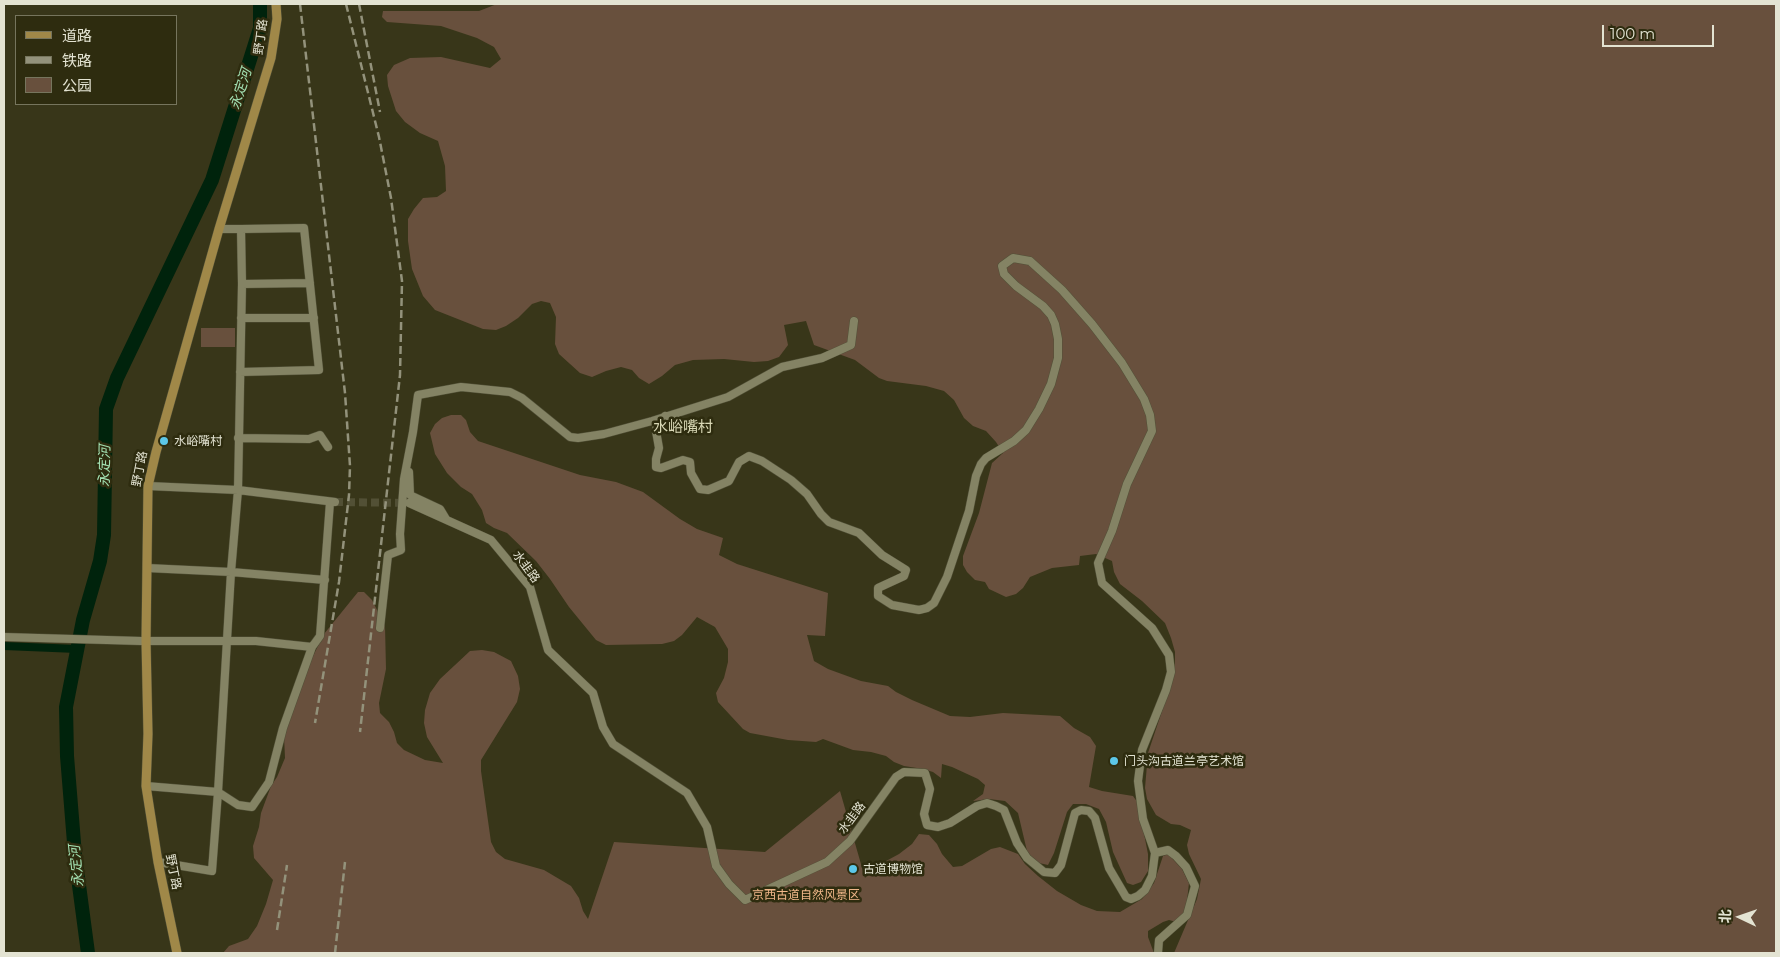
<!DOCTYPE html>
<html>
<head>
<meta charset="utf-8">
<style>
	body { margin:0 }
	#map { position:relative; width:1780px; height:957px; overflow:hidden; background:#383619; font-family:Montserrat,"Noto Sans SC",sans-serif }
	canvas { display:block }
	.frame { position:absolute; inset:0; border:5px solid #e3e3d2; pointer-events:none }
	.legend { position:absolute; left:15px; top:15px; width:162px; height:90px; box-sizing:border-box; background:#2e2c0f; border:1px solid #76755d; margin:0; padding:6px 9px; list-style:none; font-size:15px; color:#e3e3d2 }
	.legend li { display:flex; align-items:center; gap:10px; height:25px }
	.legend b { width:25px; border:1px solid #76755d }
	.north { position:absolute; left:1715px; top:892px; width:50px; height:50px; -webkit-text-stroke:4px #2e2c0f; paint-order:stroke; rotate:273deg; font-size:14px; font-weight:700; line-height:20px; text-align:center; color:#e3e3d2 }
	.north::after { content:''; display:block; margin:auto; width:18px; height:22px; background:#e3e3d2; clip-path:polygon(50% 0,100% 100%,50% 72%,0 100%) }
	.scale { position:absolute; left:1602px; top:25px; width:112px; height:22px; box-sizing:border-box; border:2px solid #e3e3d2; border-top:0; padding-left:6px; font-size:15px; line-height:18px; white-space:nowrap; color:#e3e3d2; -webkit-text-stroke:4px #2e2c0f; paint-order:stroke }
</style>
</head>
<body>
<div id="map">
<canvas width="1780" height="957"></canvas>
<div class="frame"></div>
<ul class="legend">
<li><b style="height:6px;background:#a08848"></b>道路</li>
<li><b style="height:6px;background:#93927b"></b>铁路</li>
<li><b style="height:14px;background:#68503d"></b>公园</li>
</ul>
<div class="north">北</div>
<div class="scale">100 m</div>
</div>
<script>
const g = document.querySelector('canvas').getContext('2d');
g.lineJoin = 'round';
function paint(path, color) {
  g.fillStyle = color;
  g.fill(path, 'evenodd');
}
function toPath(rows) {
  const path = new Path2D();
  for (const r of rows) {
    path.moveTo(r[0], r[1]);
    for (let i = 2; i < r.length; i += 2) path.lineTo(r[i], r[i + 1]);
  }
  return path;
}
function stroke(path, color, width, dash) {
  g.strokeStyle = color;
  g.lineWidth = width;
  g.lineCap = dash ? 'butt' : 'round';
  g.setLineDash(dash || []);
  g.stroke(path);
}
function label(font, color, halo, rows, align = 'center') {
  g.font = font + ' Montserrat,"Noto Sans SC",sans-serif';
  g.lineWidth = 5;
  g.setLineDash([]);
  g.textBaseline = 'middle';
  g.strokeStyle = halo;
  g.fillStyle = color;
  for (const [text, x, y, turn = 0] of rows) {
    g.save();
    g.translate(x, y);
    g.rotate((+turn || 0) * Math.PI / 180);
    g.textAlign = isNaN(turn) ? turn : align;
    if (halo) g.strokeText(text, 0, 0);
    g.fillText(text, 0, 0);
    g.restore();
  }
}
const green = toPath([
	[497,4,1776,4,1776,953,1174,953,1197,899,1201,879,1189,854,1187,845,1191,830,1180,825,1171,824,1156,815,1147,799,1145,788,1148,753,1172,681,1175,662,1175,652,1171,638,1165,623,1142,601,1120,584,1114,572,1112,561,1096,554,1080,556,1079,565,1052,568,1030,577,1023,588,1016,594,1006,597,989,589,985,582,975,580,967,572,963,565,963,556,979,513,992,463,1003,453,996,442,986,431,973,426,964,418,954,400,944,391,926,386,887,381,879,378,855,360,814,345,806,321,784,325,788,345,779,357,768,361,754,362,724,359,693,360,675,365,662,376,649,384,639,378,632,370,621,367,606,371,592,377,580,373,559,354,555,344,556,317,550,303,541,301,532,304,518,318,506,326,496,330,483,329,435,310,423,296,412,269,408,241,408,219,414,209,423,198,437,197,446,191,445,166,438,141,420,133,405,122,396,111,388,86,387,75,394,65,410,58,441,57,490,68,501,59,494,47,477,38,441,26,387,22,382,17,383,11,479,11],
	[201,328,235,328,235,347,201,347],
	[451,415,461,415,466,420,470,432,478,441,580,475,616,482,643,492,680,519,697,529,723,538,719,555,737,564,828,593,825,636,807,635,814,661,828,669,861,681,888,686,896,692,912,700,950,716,970,717,1003,713,1060,716,1074,728,1090,737,1096,746,1089,787,1102,791,1133,796,1138,803,1148,854,1148,871,1141,882,1133,885,1127,883,1113,852,1106,822,1099,809,1086,804,1073,804,1067,812,1054,853,1048,865,1039,863,1031,856,1027,851,1018,813,1005,801,989,799,973,801,983,794,985,785,978,779,952,767,942,764,941,778,933,772,923,769,904,766,894,762,886,756,871,752,853,750,823,739,816,742,788,740,750,733,743,729,718,702,716,693,724,678,728,662,728,649,715,627,697,617,682,635,674,641,662,644,606,645,596,640,569,607,550,579,536,561,507,533,494,528,486,523,482,510,472,494,461,487,447,473,435,454,430,433,435,424,442,418],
	[358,592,364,592,372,600,385,626,386,669,379,703,380,713,389,722,394,732,397,743,404,750,425,760,443,763,427,737,424,723,425,710,430,693,440,679,470,651,482,650,494,652,511,661,518,676,520,689,517,702,481,760,481,771,491,842,496,852,505,859,544,870,571,886,579,898,583,911,588,919,614,842,765,852,840,791,865,878,875,867,899,854,912,844,919,834,929,835,937,844,942,854,953,867,962,866,991,849,1000,847,1018,854,1025,864,1038,876,1057,891,1081,905,1097,911,1120,912,1142,899,1154,883,1163,856,1168,854,1182,869,1189,883,1185,918,1180,923,1169,920,1163,922,1148,931,1148,937,1154,953,223,953,229,946,248,939,257,926,266,904,273,880,254,858,253,846,259,827,261,813,271,786,277,777,285,758,284,736,309,664,324,634]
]);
const canal = toPath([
	[4,646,77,649]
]);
const river = toPath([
	[88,953,75,855,67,756,66,707,83,620,100,561,104,535,106,409,117,378,212,180,260,28,260,4]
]);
const minorTunnel = toPath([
	[335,502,408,503]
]);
const minor = toPath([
	[242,284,310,283],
	[241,318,314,318],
	[240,372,319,370,304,228,241,229],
	[665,416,657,425,656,431,659,448,656,459,656,467,661,468,683,460,690,462,691,473,700,489,708,490,729,481,739,462,749,456,762,461,791,480,807,494,821,514,829,522,859,533,882,555,906,570,904,576,878,588,878,596,892,605,919,610,927,608,934,603,947,577,969,511,976,476,981,464,986,458,1014,441,1026,430,1039,409,1051,384,1058,358,1058,339,1055,324,1051,315,1043,306,1016,286,1004,274,1002,266,1013,258,1030,261,1062,290,1092,324,1122,363,1144,399,1150,415,1152,431,1127,484,1112,531,1098,563,1102,583,1152,628,1169,655,1171,672,1166,690,1142,750,1138,781,1143,819,1155,853],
	[238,438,309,439,320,435,328,447],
	[409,472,410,495,440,509,446,519],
	[148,486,238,490,335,502],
	[409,503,491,540,530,587,548,650,593,693,603,727,613,744,687,793,707,827,716,866,729,884,745,900,827,862,850,841,896,777,904,772,925,773,930,789,924,814,927,825,938,827,950,823,977,806,987,803,996,806,1004,810,1017,843,1027,858,1044,872,1055,873,1061,865,1075,813,1081,810,1089,811,1095,818,1109,868,1126,897,1131,899,1138,896,1145,890,1152,876,1155,853,1168,850,1176,856,1186,867,1195,886,1187,915,1159,940,1158,953],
	[147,568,231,572,325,580],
	[380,628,388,555,401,550,400,534,404,479,413,432,418,395,461,387,510,392,522,398,570,437,578,438,604,434,652,421,728,397,782,367,822,358,851,345,854,321],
	[4,637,141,641,256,641,312,647],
	[146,786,218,792,231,572,238,490,242,284,241,229,219,229],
	[158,862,212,871,218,792,238,805,252,807,269,782,283,728,312,647,320,636,330,502]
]);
const major = toPath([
	[177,953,158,862,146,786,148,734,146,641,148,486,156,452,219,229,271,58,277,19,276,4]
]);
const rail = toPath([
	[300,4,345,393,350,466,349,495,339,582,315,723],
	[346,4,379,137,391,198,402,281,400,375,360,732],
	[359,4,380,112],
	[277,930,287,865],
	[335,953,345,862]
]);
const markers = [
	[164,441,5,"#5cc7e8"],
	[1114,761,5,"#5cc7e8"],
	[853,869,5,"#5cc7e8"]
];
const streetNames = [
	["野丁路",261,37,-82],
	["野丁路",140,469,-79],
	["水韭路",526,567,53],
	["水韭路",852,818,-53],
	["野丁路",173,872,79]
];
const poiNames = [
	["水峪嘴村",174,441],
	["门头沟古道兰亭艺术馆",1124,761],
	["古道博物馆",863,869]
];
const parkNames = [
	["京西古道自然风景区",806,895]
];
const waterNames = [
	["永定河",241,89,-72],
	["永定河",105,466,-89],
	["永定河",77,866,-96]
];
const quarterNames = [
	["水峪嘴村",683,428]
];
paint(green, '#68503d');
stroke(canal, '#00230c', 8);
stroke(river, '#00230c', 14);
stroke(minorTunnel, '#525035', 8, [8, 4]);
stroke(minor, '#525138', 9);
stroke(major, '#525138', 10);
stroke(minor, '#848364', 8);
stroke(major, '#a08848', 9);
stroke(rail, '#93927b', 2.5, [8, 4]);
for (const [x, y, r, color] of markers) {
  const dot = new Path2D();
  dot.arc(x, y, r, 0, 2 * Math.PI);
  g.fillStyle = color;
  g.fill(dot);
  stroke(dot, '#2e2c0f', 2);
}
label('12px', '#e3e3d2', '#2e2c0f', streetNames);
label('12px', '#e3e3d2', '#2e2c0f', poiNames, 'left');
label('12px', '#f0b789', '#2e2c0f', parkNames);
label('italic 14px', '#a3e1b3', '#2e2c0f', waterNames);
label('15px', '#d9d8b6', '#2e2c0f', quarterNames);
</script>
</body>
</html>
